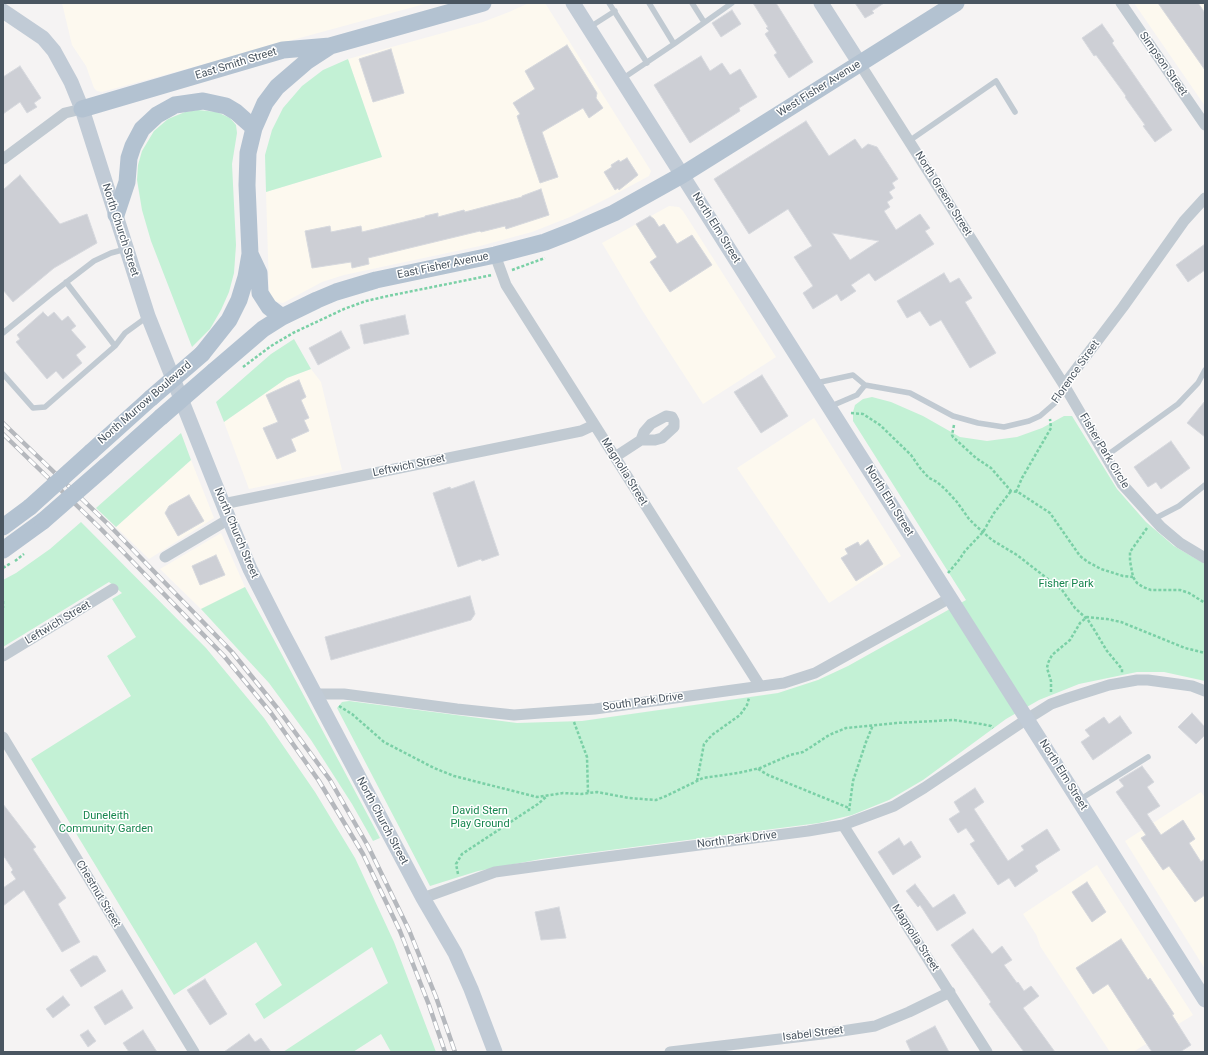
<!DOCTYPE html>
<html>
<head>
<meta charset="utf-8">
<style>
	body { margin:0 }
	#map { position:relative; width:1208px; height:1055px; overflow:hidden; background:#f5f3f3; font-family:Roboto,sans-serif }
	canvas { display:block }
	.frame { position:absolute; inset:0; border:4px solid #4a5661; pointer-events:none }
</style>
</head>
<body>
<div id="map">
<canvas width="1208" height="1055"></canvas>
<div class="frame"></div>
</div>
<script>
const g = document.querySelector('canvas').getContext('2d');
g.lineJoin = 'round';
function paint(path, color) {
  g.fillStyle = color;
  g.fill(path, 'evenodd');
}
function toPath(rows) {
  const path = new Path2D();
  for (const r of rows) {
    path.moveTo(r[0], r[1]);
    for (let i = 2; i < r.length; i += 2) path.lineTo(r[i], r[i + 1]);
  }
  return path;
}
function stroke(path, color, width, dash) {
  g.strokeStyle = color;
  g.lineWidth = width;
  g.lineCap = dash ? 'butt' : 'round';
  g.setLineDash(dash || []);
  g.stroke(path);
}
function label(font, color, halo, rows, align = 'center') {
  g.font = font + ' Roboto,sans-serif';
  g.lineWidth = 3;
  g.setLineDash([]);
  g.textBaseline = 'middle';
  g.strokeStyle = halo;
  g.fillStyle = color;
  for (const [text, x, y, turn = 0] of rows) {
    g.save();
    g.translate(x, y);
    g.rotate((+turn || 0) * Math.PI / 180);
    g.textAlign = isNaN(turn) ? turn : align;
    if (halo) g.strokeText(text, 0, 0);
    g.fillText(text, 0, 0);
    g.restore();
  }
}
const commercial = toPath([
	[62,3,428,3,102,92,97,91,94,88,86,66,72,45],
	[529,3,545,3,651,171,649,176,608,198,570,217,532,232,480,246,344,275,322,282,283,303,277,302,271,296,269,289,266,192,382,157,348,59,483,22,509,12],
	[1134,3,1205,3,1205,106],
	[669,206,679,207,683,211,776,357,703,404,642,310,602,243],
	[311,369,321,382,342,470,249,489,224,422,287,378],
	[814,418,901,556,829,603,737,468],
	[191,460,214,518,149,559,116,527],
	[221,533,245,587,201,609,160,569],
	[1201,792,1205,798,1205,969,1125,841],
	[1097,865,1193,1015,1133,1052,1110,1052,1040,946,1037,936,1023,914]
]);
const green = toPath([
	[348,59,382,157,266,192,265,155,272,130,283,108,302,86,323,70],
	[198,110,217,112,230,118,236,125,237,133,232,164,236,245,234,273,229,292,221,310,210,329,192,347,151,241,142,210,137,180,138,165,142,151,154,131,168,119,185,112],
	[294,339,311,369,287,378,224,422,216,402,271,354],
	[872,397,891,402,923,416,960,437,987,441,1017,437,1042,428,1064,416,1072,416,1117,489,1146,522,1174,546,1205,564,1205,681,1164,672,1137,672,1079,684,1039,700,1006,719,923,780,889,800,852,815,819,823,541,859,478,871,430,886,337,708,342,702,349,701,517,723,582,721,778,693,818,680,848,666,966,600,853,421,853,412,855,405,863,399],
	[181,433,191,460,116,527,96,508],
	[81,522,206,648,264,718,315,792,355,858,394,942,436,1052,391,1052,381,1034,353,1052,283,1052,388,983,372,947,264,1019,255,1004,282,985,256,942,174,995,31,759,131,696,107,656,136,637,112,599,122,593,109,582,3,647,3,580,16,573,50,549],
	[245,587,273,638,380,838,373,841,352,804,311,740,269,683,201,609]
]);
const building = toPath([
	[753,3,776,3,813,62,789,78,774,55,777,53,765,34,769,31,766,28,768,27,753,3],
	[855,3,884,3,872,11,874,13,865,18,855,3],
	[1158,3,1198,3,1205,13,1205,70,1158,3],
	[732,10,741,24,721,37,712,23,732,10],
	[1102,24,1114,41,1112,43,1172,130,1155,142,1143,126,1145,125,1125,97,1126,96,1096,55,1094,56,1082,38,1102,24],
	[567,45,597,93,596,98,603,108,589,118,583,108,542,132,558,177,540,183,517,116,520,114,513,103,535,89,525,71,567,45],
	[391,49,404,93,373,102,359,59,391,49],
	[701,56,710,71,722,63,730,75,740,69,757,97,739,108,740,111,690,143,654,85,701,56],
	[20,66,41,98,34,103,37,107,27,113,20,102,3,114,3,77,20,66],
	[806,121,829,156,855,139,862,149,868,144,877,147,898,179,892,183,895,188,889,192,893,198,887,202,890,207,884,211,896,230,920,214,930,228,925,231,934,244,875,281,869,273,851,285,856,291,841,301,837,294,813,309,803,293,813,286,794,257,812,246,788,209,749,234,714,179,806,121],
	[832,233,879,241,850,260,832,233],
	[627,158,638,175,619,190,618,188,615,190,604,172,612,167,611,165,619,160,620,162,627,158],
	[20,175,60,224,87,214,97,243,54,268,13,302,3,290,3,190,20,175],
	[541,189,549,215,506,229,505,226,481,232,480,231,368,258,369,264,352,268,351,262,312,268,305,231,330,226,331,232,361,226,362,232,425,217,425,216,438,213,438,217,464,210,465,212,522,197,522,196,541,189],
	[650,216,654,219,659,227,664,224,677,244,692,235,712,265,670,292,650,262,657,257,636,224,650,216],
	[1205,244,1205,270,1188,282,1176,265,1205,244],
	[944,273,950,283,959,278,972,298,965,302,996,353,970,368,941,320,930,326,920,311,907,318,897,301,944,273],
	[43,312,48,317,54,312,62,321,68,316,76,326,71,330,86,347,76,355,82,363,63,379,56,371,47,379,16,342,20,339,17,335,43,312],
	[405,315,409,334,364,344,360,325,405,315],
	[341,331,350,348,318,365,309,348,341,331],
	[762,375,788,416,761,433,734,392,762,375],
	[299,380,306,397,301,400,309,418,304,420,309,431,291,439,296,451,277,459,263,428,278,422,266,395,299,380],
	[1205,401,1205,437,1187,423,1205,401],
	[1171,441,1190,468,1161,489,1156,482,1148,487,1134,467,1171,441],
	[474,481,499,555,482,561,481,559,458,567,433,493,450,487,451,489,474,481],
	[189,495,204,521,178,536,165,513,169,506,189,495],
	[868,540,883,564,856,581,841,558,848,554,845,549,858,542,860,546,868,540],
	[216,555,225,575,200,585,192,566,216,555],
	[470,596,475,614,471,620,331,660,325,637,470,596],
	[1192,713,1205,727,1205,735,1196,744,1178,727,1192,713],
	[1120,716,1132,733,1093,760,1081,742,1090,736,1085,730,1104,717,1109,724,1120,716],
	[1142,766,1154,782,1147,787,1160,806,1147,814,1161,835,1183,820,1195,839,1189,843,1201,862,1205,859,1205,895,1195,902,1169,866,1163,870,1141,838,1146,835,1116,792,1124,786,1119,780,1142,766],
	[975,788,984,802,974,809,1008,861,1024,850,1021,846,1047,829,1060,850,1035,866,1038,871,1015,887,1009,878,998,885,970,844,975,841,966,828,958,833,949,819,960,812,954,802,975,788],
	[3,804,36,847,33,849,66,898,58,904,80,942,62,952,24,890,3,906,3,888,16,879,11,872,13,870,3,855,3,804],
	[899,838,904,846,911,841,921,857,893,875,878,852,899,838],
	[1087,882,1106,912,1092,922,1072,892,1087,882],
	[915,884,933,908,954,894,966,913,937,931,920,905,918,907,906,891,915,884],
	[559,907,566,938,541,940,535,912,559,907],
	[973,929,992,954,1002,946,1012,960,1004,965,1017,983,1018,982,1024,991,1031,986,1039,996,1023,1008,1055,1052,1024,1052,989,1004,991,1002,951,945,973,929],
	[1121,939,1148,980,1150,978,1174,1014,1172,1015,1191,1045,1180,1052,1152,1052,1108,984,1093,994,1076,968,1121,939],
	[93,956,97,956,106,971,81,987,70,970,93,956],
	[205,979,227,1014,210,1025,187,990,205,979],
	[122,990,133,1008,105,1025,94,1007,122,990],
	[63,996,70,1005,53,1018,46,1009,63,996],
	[935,1026,949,1052,911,1052,906,1041,935,1026],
	[88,1030,96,1041,88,1047,80,1035,88,1030],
	[143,1030,157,1052,129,1052,123,1043,143,1030],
	[249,1034,255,1042,261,1038,271,1052,224,1052,249,1034]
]);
const path = toPath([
	[512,270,545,258],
	[243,367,271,346,293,333,344,309,366,301,388,296,492,275],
	[851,413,863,414,880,425,911,455,920,468,929,478,937,482,945,489,957,502,969,519,975,525,992,540,1017,555,1062,590,1075,608,1088,620,1095,631,1107,651,1122,669,1122,673],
	[954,425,952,435,953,437,976,458,991,468,1011,491,1018,492,1050,513,1080,556,1088,562,1101,569,1123,576,1133,577],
	[1016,492,1022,478,1051,428,1050,419],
	[1147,528,1130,552,1130,561,1133,577,1137,583,1143,587,1151,590,1180,590,1189,593,1205,603],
	[15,561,24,554],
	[3,568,11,563],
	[948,573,959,560,965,551,983,532,994,513,1011,491],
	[3,601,3,608],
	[1051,692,1051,681,1047,668,1048,663,1052,655,1070,640,1080,623,1087,617,1107,619,1121,622,1185,648,1205,653],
	[339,706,352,714,384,742,434,768,454,776,537,797,563,793,581,794,597,792,629,798,656,800,666,796,703,778,738,773,760,768,790,755,803,752,811,747,829,735,846,728,896,723,954,720,981,724,991,726,993,728],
	[574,722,587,757,588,793],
	[758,769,768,775,849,808],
	[697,781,704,744,712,735,740,715,747,705,749,698],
	[849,811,853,781,866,742,873,725],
	[458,874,456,864,462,854,538,804,547,796]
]);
const lane = toPath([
	[609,3,647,63],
	[649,3,674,44],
	[692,3,704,22],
	[590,27,615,11],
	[622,79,674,44,732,3],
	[909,141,996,81,1015,112],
	[66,282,115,346],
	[3,333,51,294,94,261,111,253,126,249],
	[3,374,33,408,45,407,115,346,125,333,147,317],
	[816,383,853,375,865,385,910,393,953,416,978,423,1004,427,1029,421,1040,416,1055,403,1064,385],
	[829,407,857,395,865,385],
	[1106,456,1178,404,1198,383,1205,370],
	[1154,519,1179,506,1205,485],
	[1079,800,1148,757]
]);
const street = toPath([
	[1121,3,1205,125],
	[860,64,1064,385,1122,484,1161,527,1180,543,1205,558],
	[3,159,65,113,82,109],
	[495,255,506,285,760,686],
	[1064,385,1123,307,1184,221,1205,198],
	[615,457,641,440,655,440,662,438,674,427,674,421,672,417,666,416,651,424,644,432,641,440],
	[223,504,581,431,594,425],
	[165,557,229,519],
	[3,656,113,589],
	[315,694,344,694,457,709,514,715,595,709,784,683,815,673,950,598],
	[3,737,194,1052],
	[843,825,987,1052],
	[423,898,495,872,575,861,808,831,843,825,894,806,924,788,1027,719,1051,704,1068,698,1109,685,1137,680,1148,680,1192,686,1205,691],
	[670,1052,822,1034,875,1026,909,1012,950,992]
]);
const secondary = toPath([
	[573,3,1205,1000],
	[821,3,860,64],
	[3,11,43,38,54,51,71,82,82,109,148,316,229,519,250,569,280,628,423,898,455,953,471,989,495,1052]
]);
const primary = toPath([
	[82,109,283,50,330,46,483,3],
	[116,215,127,182,129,158,133,146,142,129,157,115,175,105,203,101,226,106,236,112,254,128],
	[282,317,269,307,260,293,259,273,250,254,247,185,248,153,254,128,265,103,277,87,306,62,329,47],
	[202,354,229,320,239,300,246,277,250,254],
	[214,371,263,329,282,317,317,300,336,292,376,280,495,255,545,242,573,231,614,213,682,175,746,135,956,3],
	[91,452,151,398],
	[106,466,161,417],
	[3,527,30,507],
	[3,550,43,521]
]);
const rail = toPath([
	[3,423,109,525,232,652,278,709,330,780,368,846,409,930,436,997,455,1052],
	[3,434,101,529,224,656,271,713,319,781,363,854,400,931,429,1005,445,1052]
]);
const primaryBridge = toPath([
	[151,398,202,354],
	[161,417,214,371],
	[30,507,91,452],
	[43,521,106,466]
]);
const streetNames = [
	["East Smith Street",236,64,-17],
	["Simpson Street",1163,64,55],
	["West Fisher Avenue",819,89,-32],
	["North Greene Street",943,194,58],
	["North Elm Street",716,228,58],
	["North Church Street",120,230,72],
	["East Fisher Avenue",443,266,-12],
	["Florence Street",1076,372,-55],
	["North Murrow Boulevard",145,403,-41],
	["Fisher Park Circle",1104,451,59],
	["Leftwich Street",409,466,-12],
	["Magnolia Street",624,472,58],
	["North Elm Street",889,501,58],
	["North Church Street",236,533,67],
	["Leftwich Street",58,623,-31],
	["South Park Drive",643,702,-8],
	["North Elm Street",1063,775,58],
	["North Church Street",382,821,62],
	["North Park Drive",737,840,-7],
	["Chestnut Street",98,894,59],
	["Magnolia Street",915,938,57],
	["Isabel Street",813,1034,-7]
];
const parkNames = [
	["Fisher Park",1066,584],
	["David Stern",480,811],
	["Play Ground",480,824],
	["Duneleith",106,816],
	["Community Garden",106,829]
];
paint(commercial, '#fdf9ef');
paint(green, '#c3f1d5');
paint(building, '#cdcfd5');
stroke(building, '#d7d9de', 1);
stroke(path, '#7ad0a6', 2.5, [3, 2]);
stroke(lane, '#c1cad2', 5.5);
stroke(street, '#c1cad2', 11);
stroke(secondary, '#c1cbd6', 15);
stroke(primary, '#b3c2d1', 17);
stroke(rail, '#b5b8bd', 4.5);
stroke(rail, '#fff', 3, [9]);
stroke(primaryBridge, '#b3c2d1', 17);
label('11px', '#4a5661', '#fff', streetNames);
label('11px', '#17864f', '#fff', parkNames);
</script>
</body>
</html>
